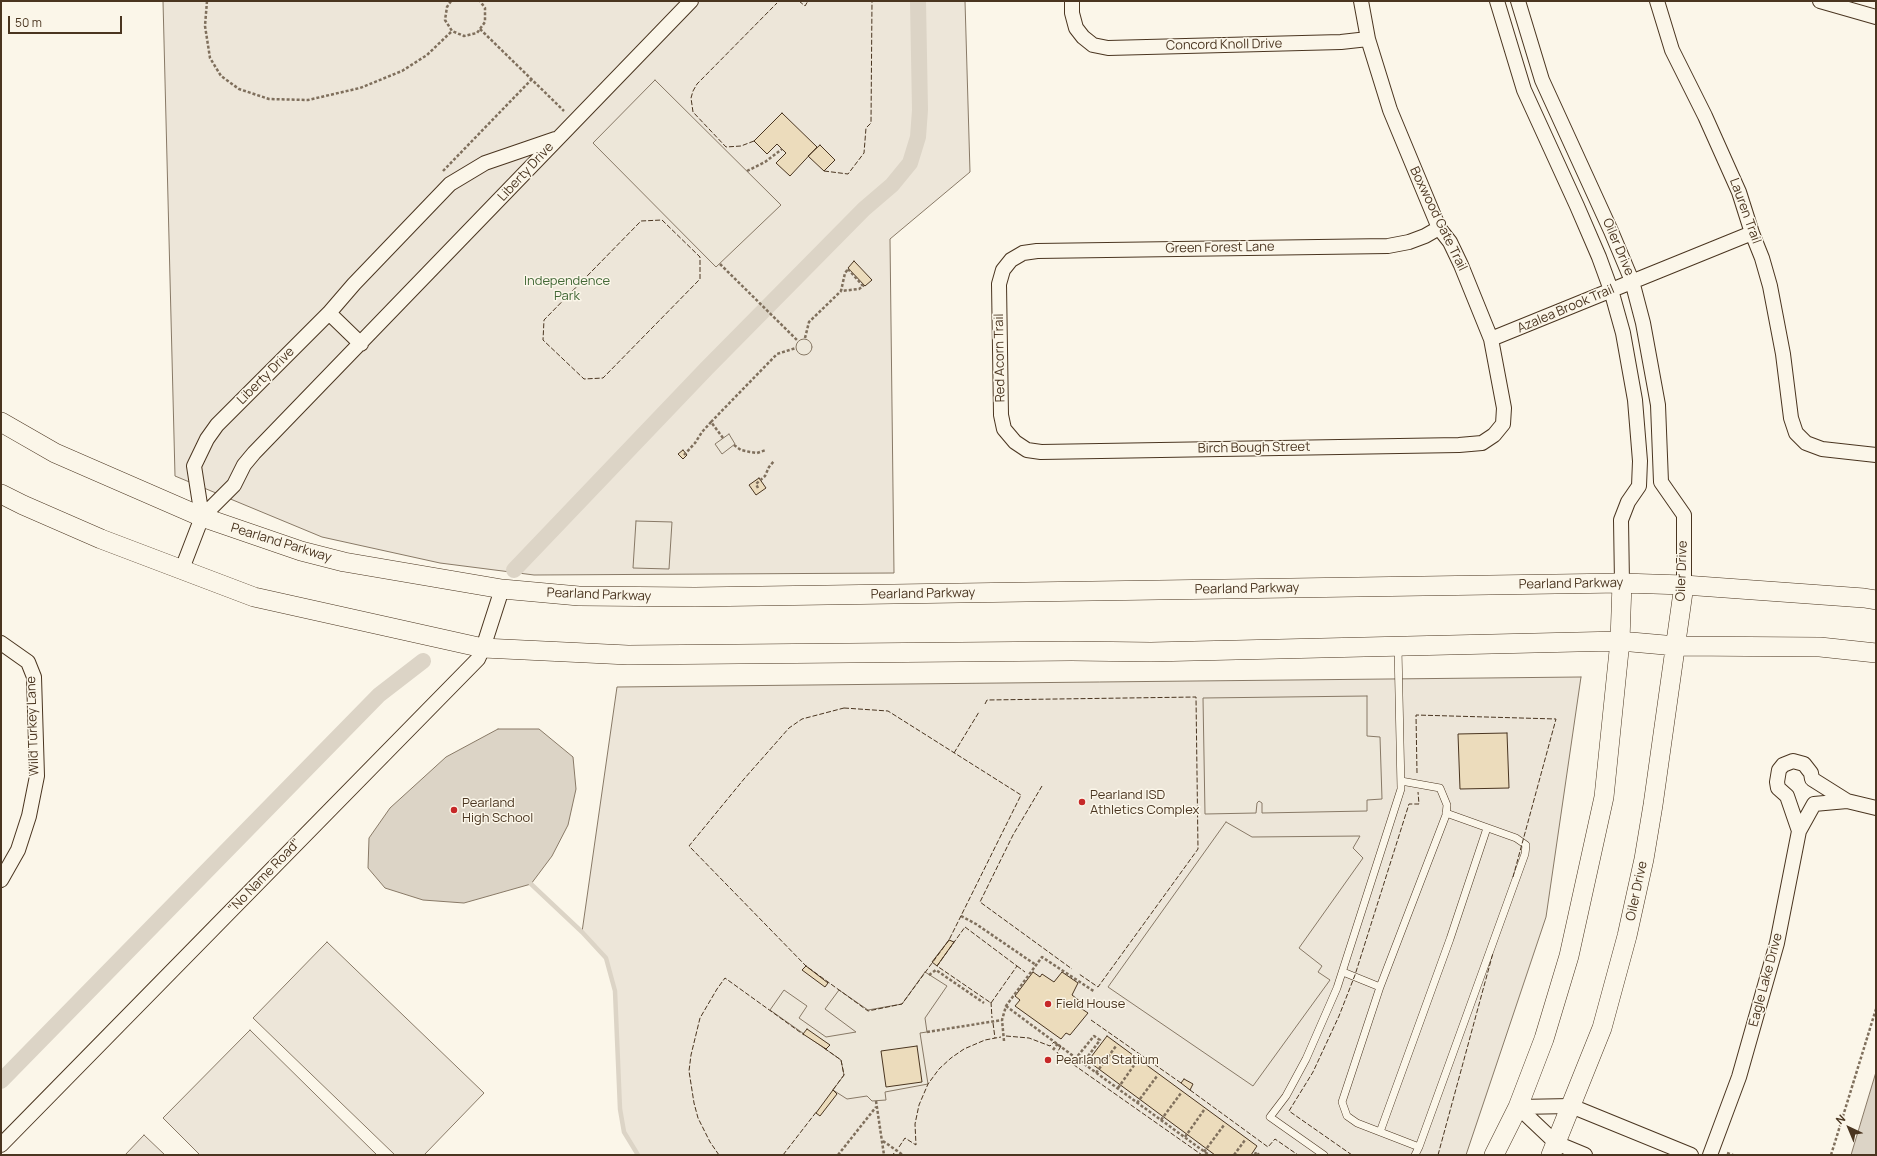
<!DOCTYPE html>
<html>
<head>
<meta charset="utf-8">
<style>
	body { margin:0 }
	#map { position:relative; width:1877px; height:1156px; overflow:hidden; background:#fbf6e9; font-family:Manrope,sans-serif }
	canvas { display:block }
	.frame { position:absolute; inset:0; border:2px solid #4a3520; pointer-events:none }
	.north { position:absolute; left:1829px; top:1108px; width:40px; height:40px; -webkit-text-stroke:3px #fbf6e9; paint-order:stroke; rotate:316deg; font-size:11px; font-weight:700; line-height:16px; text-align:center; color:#4a3520 }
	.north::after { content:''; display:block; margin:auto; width:14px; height:18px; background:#4a3520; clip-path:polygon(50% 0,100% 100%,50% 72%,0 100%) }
	.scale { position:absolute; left:8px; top:16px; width:114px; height:18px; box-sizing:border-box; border:2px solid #4a3520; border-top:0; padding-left:5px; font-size:12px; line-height:14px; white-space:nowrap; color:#4a3520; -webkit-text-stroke:3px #fbf6e9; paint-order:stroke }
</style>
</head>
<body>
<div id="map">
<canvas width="1877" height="1156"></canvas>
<div class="frame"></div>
<div class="north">N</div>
<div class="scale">50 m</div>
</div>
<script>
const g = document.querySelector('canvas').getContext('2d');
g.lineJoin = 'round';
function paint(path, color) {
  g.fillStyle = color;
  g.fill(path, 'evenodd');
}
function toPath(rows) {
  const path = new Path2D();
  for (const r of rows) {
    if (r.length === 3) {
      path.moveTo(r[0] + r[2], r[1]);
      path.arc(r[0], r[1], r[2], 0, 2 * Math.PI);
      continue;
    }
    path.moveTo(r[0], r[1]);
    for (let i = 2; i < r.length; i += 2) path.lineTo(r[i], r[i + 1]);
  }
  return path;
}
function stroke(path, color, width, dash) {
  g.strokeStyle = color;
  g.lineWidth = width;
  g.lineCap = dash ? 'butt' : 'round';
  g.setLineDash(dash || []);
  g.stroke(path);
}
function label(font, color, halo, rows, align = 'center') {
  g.font = font + ' Manrope,sans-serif';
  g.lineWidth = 3;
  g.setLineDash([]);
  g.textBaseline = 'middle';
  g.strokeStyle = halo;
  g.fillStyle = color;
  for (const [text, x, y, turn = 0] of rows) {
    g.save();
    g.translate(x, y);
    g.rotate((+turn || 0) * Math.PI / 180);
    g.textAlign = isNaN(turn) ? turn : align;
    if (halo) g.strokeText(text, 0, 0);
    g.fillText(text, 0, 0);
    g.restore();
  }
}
const green = toPath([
	[163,1,965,1,970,172,890,239,894,573,534,575,440,563,322,537,175,476,163,1],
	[1581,677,1546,917,1466,1155,638,1155,624,1132,620,1109,615,991,606,958,582,932,617,687,1581,677],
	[327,942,484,1093,424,1155,395,1155,253,1018,327,942],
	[250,1030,377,1155,200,1155,163,1118,250,1030],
	[144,1135,165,1155,125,1155,144,1135]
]);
const parking = toPath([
	[655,80,781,205,716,267,593,143,655,80],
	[804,347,8],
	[729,434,735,444,722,454,715,444,729,434],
	[636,521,672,522,669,569,633,568,636,521],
	[1367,696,1367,736,1380,737,1382,799,1367,800,1367,811,1262,813,1262,803,1259,801,1257,803,1256,813,1205,814,1203,698,1367,696],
	[1226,822,1252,837,1360,836,1353,848,1363,858,1299,948,1322,966,1318,972,1330,980,1253,1086,1108,987,1226,822],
	[925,972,947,986,925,1018,927,1032,920,1033,928,1084,885,1092,886,1100,872,1101,867,1096,847,1099,833,1090,844,1075,841,1060,770,1010,784,990,807,1006,799,1018,826,1037,856,1032,825,1009,839,990,868,1010,902,1004,925,972]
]);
const water = toPath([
	[498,729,539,729,573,757,576,789,568,825,552,856,531,884,464,903,423,900,385,888,368,868,369,838,390,808,446,757,498,729],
	[1876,1072,1876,1155,1851,1155,1876,1072]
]);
const stream = toPath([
	[531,884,582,932,606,958,615,991,620,1109,624,1132,638,1155]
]);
const canal = toPath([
	[514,570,707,368,864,209,892,185,910,163,918,137,920,110,918,1],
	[1,1081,379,695,423,661]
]);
const building = toPath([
	[782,113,817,147,790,176,776,163,786,153,777,144,767,154,754,141,782,113],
	[820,145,835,160,824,171,808,156,820,145],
	[854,261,872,280,865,286,848,268,854,261],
	[683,450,687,455,683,459,678,454,683,450],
	[759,478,766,488,756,495,749,485,759,478],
	[1507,733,1509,788,1460,789,1458,734,1507,733],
	[949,940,954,942,937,966,932,962,949,940],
	[806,966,828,983,825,987,802,970,806,966],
	[1033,972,1040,977,1042,974,1054,982,1062,972,1078,983,1072,995,1081,1002,1079,1007,1088,1013,1070,1035,1066,1033,1061,1039,1015,1006,1020,1000,1015,996,1033,972],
	[807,1029,830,1045,826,1049,803,1034,807,1029],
	[1107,1036,1257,1146,1251,1155,1215,1155,1088,1061,1107,1036],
	[917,1046,922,1082,886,1087,881,1051,917,1046],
	[1184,1079,1193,1084,1190,1090,1181,1083,1184,1079],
	[833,1090,837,1094,820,1116,816,1113,833,1090]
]);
const path = toPath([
	[207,1,205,26,210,58,221,76,239,89,269,99,308,100,360,88,402,71,427,55,452,31],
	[451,1,447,7,445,20,452,31,464,36,477,33,485,22,485,8,480,1],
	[480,29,564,111],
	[443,171,532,79],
	[747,171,765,162,782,149],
	[720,264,798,341],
	[848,269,863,286,859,289,841,291,845,273,848,269],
	[805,338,809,322,841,291],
	[723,438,711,422,777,354,796,348],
	[734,445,741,450,750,452,757,453,766,450],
	[684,455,695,443,702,432,711,422],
	[758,488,756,484,765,476,769,467,774,461],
	[961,916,976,924,1036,965],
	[929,975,936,970,984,1003],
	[1006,1006,1076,1058,1094,1036,1100,1040,1083,1063],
	[927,1032,1002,1020],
	[1004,1041,1002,1020,1006,1006,1042,957,1095,992],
	[1053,1050,1058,1043],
	[1076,1058,1209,1155],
	[1096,1073,1116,1046],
	[1118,1088,1137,1061],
	[876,1101,884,1155],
	[1137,1103,1157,1076],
	[1161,1120,1181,1093],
	[1185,1137,1204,1110],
	[883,1141,903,1155],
	[1204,1152,1224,1125],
	[1727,1153,1733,1155],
	[838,1155,876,1107],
	[1234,1155,1245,1140],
	[1255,1155,1256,1152,1259,1155],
	[1831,1155,1876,1009]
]);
const service = toPath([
	[1343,972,1380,987,1342,1102,1347,1116,1357,1123,1419,1147,1415,1155],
	[1380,987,1446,815,1447,805,1440,788,1401,781],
	[1380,1132,1450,939,1487,828],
	[1419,1147,1525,854,1526,845,1516,838,1446,813],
	[1324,1155,1270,1117,1286,1096,1306,1059,1337,988,1401,789,1398,648]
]);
const minor = toPath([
	[1072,1,1072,13,1076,28,1083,37,1093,45,1108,48,1341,42,1368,39],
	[1361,1,1368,39,1390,110,1439,228,1450,242,1461,265,1491,339,1504,408,1503,424,1494,435,1482,443,1459,445,1041,452,1027,450,1015,442,1004,429,1001,415,999,284,1003,270,1011,260,1023,253,1037,251,1388,246,1409,242,1425,236,1439,228],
	[1497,1,1524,90,1577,206,1599,257,1611,290,1623,333,1635,400,1640,461,1639,486,1628,502,1621,520,1622,583],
	[1518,1,1542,80,1611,231,1632,281,1643,323,1658,405,1661,482,1684,515,1684,585],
	[1657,1,1672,50,1705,116,1739,192,1752,233,1762,258,1770,286,1783,354,1791,418,1796,433,1806,443,1822,449,1876,455],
	[1820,1,1876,17],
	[329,313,361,344],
	[1491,339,1752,233],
	[202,517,194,466,207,439,217,425,329,313,354,284,450,184,485,163,555,139],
	[182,569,202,517,234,485,244,465,254,453,691,1],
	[1,643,28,662,34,677,37,776,29,816,18,850,1,880],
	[1799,831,1787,796,1778,788,1777,782,1779,770,1783,765,1793,761,1804,764,1811,773,1812,779,1847,801],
	[1,1145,478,659,483,648,502,589],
	[1585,1155,1556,1143,1518,1107,1571,1106,1691,1155],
	[1710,1155,1739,1077,1777,943,1799,831,1814,804,1847,801,1876,808]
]);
const secondary = toPath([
	[1,422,55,453,202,517,301,551,344,562,502,589,579,596,695,597,1622,583,1684,585,1864,598,1876,600],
	[1,494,23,505,101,539,254,597,483,648,628,655,1071,651,1151,652,1620,641,1676,646,1820,647,1876,653],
	[1494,1155,1518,1107,1544,1039,1569,956,1604,797,1620,641,1622,583],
	[1551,1155,1602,1028,1627,936,1644,859,1653,805,1684,585]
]);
const fence = toPath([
	[799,1,805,6,808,1],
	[754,141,741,146,726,147,693,112,691,98,693,91,697,84,777,3],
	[824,171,848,174,864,153,866,128,871,123,872,1],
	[662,220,700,257,700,279,603,378,584,379,543,340,544,320,641,221,662,220],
	[985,704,987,700,1196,697,1198,849,1098,987,1079,974],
	[844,708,888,711,1021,795,949,940,902,1004,868,1011,806,966,689,846,744,779,789,728,802,719,844,708],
	[954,753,979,712],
	[1417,773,1416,715,1556,719,1513,877],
	[1042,786,1013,835,980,902,1072,969],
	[965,927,1017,966,991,1003,937,966,965,927],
	[1017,966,1025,972],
	[991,1002,992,1018],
	[1091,1020,1181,1083],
	[993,1023,995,1038],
	[1006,1036,1029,1038,1050,1046,1054,1042],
	[1061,1046,1057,1053,1202,1155],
	[824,1048,841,1060,844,1075,832,1091],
	[1190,1090,1268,1147,1275,1139,1298,1155],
	[899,1147,905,1138,916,1145,915,1124,919,1105,928,1084,939,1069,951,1058,964,1049,985,1040,1001,1037],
	[843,1154,844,1155],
	[719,1155,710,1142,698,1118,694,1103,689,1071,691,1055,700,1018,717,989,725,978,804,1035],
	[783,1155,817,1111],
	[893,1155,894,1153],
	[1352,1155,1289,1111,1313,1072,1339,1016,1355,975,1409,804,1419,804,1418,792],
	[1438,1155,1493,953]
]);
const markers = [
	[1082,802,4,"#c62828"],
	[454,810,4,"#c62828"],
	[1048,1004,4,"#c62828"],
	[1048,1060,4,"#c62828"]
];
const streetNames = [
	["Concord Knoll Drive",1224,45,-1],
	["Liberty Drive",526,172,-47],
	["Lauren Trail",1745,211,70],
	["Boxwood Gate Trail",1438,219,64],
	["Oiler Drive",1618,247,67],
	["Green Forest Lane",1220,248,-1],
	["Azalea Brook Trail",1566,309,-23],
	["Red Acorn Trail",1000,358,-91],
	["Liberty Drive",266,376,-45],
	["Birch Bough Street",1254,448,-1],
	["Pearland Parkway",281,543,17],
	["Oiler Drive",1682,571,-88],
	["Pearland Parkway",1571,584,-1],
	["Pearland Parkway",1247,589,-1],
	["Pearland Parkway",923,594,-1],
	["Pearland Parkway",599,595,2],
	["Wild Turkey Lane",33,726,-92],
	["\"No Name Road\"",265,876,-46],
	["Oiler Drive",1637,891,-78],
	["Eagle Lake Drive",1766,980,-75]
];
const parkNames = [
	["Independence",567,281],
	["Park",567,296]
];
const poiNames = [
	["Pearland ISD",1090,795],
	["Athletics Complex",1090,810],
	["Pearland",462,803],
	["High School",462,818],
	["Field House",1056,1004],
	["Pearland Statium",1056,1060]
];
paint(green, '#ede6d9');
stroke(green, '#887966', 1);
paint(parking, '#ede7d9');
stroke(parking, '#887966', 1);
paint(water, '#dcd4c6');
stroke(water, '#887966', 1);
stroke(stream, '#dcd4c6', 4.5);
stroke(canal, '#dcd4c6', 16);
paint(building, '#ecdcbc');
stroke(building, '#4a3520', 1);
stroke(service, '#4a3520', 8);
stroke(minor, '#4a3520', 16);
stroke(secondary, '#4a3520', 20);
stroke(path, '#7f6f5c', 2.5, [3, 2]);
stroke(service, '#fbf6e9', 7);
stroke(minor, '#fbf6e9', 14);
stroke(secondary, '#fbf6e9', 19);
stroke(fence, '#4a3520', 1, [5, 2]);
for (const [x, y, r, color] of markers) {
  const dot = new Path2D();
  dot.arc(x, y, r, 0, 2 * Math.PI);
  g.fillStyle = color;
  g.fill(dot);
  stroke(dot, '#fbf6e9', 1.5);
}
label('13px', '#4a3520', '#fbf6e9', streetNames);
label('13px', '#436837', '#fbf6e9', parkNames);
label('13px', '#4a3520', '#fbf6e9', poiNames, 'left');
</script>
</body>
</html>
